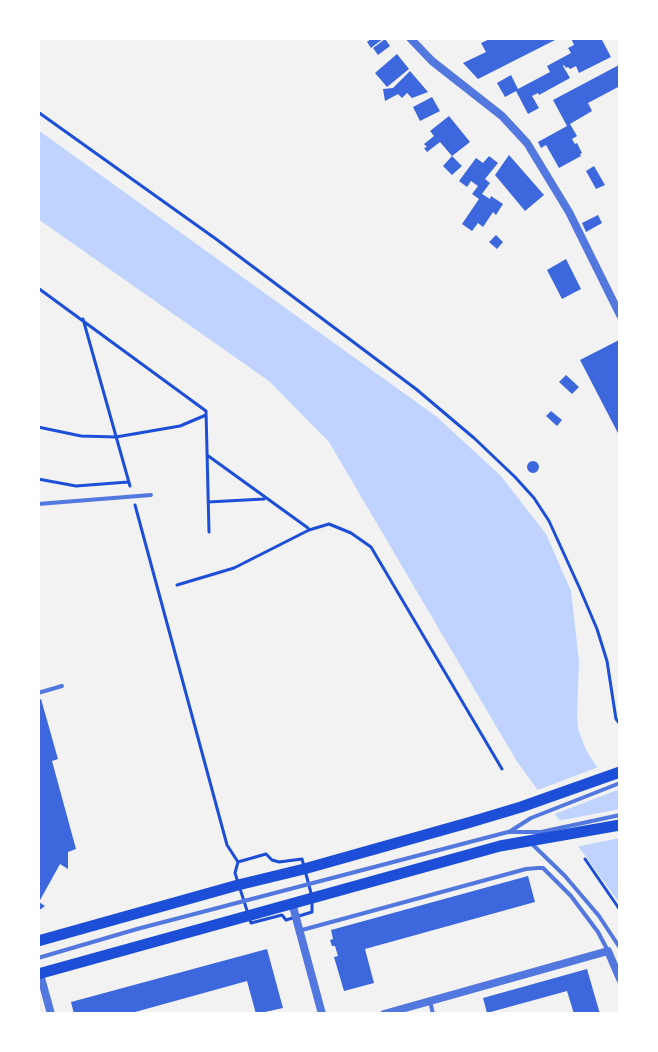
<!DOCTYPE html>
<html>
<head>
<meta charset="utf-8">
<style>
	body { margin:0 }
	#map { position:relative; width:658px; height:1052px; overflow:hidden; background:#f2f2f2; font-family:"Zilla Slab",serif }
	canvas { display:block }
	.frame { position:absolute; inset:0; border:40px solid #fff; pointer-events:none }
</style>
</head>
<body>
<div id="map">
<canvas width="658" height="1052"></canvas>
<div class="frame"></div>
</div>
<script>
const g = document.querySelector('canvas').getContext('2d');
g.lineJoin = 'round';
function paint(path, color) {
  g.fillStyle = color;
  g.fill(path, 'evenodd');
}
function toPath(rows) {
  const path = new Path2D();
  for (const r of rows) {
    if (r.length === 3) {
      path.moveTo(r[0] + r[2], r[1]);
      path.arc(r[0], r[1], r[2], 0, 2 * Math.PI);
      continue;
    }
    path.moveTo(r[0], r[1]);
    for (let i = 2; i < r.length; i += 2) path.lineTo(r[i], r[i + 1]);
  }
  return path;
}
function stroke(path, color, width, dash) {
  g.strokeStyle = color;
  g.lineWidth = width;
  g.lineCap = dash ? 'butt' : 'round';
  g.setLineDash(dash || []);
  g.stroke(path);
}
const water = toPath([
	[38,130,437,417,501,476,546,534,571,591,579,661,577,714,578,729,586,750,597,767,620,794,620,904,516,760,329,442,269,381,38,219]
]);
const pier = toPath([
	[601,766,620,789,552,815,535,791],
	[620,809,620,838,575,847,557,821]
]);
const building = toPath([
	[372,38,384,38,371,48,367,42],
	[492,38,559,38,478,79,463,63,486,52,481,43],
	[571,38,601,38,611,57,579,73,576,66,570,69,568,67,566,68,564,65,563,66,570,78,539,95,538,93,532,96,539,108,528,114,516,91,505,97,497,83,511,75,518,89,550,72,547,66,571,53,568,48,574,45],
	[385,39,390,46,378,55,373,48],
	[397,54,409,69,387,87,375,73],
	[619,65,620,86,588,103,592,111,570,124,577,136,572,139,575,144,577,143,582,153,580,154,581,156,559,168,546,145,541,148,538,142,567,126,553,100],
	[410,71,428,92,412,98,407,93,402,98,398,94,385,101,383,89,393,88],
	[432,97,440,111,420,121,413,107],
	[449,116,470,142,452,156,440,142,427,152,424,148,427,147,424,144,434,136,430,131],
	[509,155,544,195,525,211,495,175],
	[452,156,462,166,452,175,443,166],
	[489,156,498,163,485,179,490,183,482,194,490,199,491,196,503,204,496,215,493,212,483,227,478,223,472,231,462,224,479,199,472,194,478,186,471,181,467,187,459,181,476,158,483,163],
	[594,166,605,185,596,189,586,171],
	[598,215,602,223,586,232,582,223],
	[496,235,503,242,497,249,489,242],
	[566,259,581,289,562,299,547,270],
	[619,340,620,343,620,437,580,360],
	[566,375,579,387,572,394,559,382],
	[551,411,562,420,557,426,546,416],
	[533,467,6],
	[41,699,58,759,52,761,76,849,68,852,68,869,60,864,39,902,45,906,38,911,38,700],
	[528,876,535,902,365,949,374,983,344,991,334,957,338,956,335,946,332,946,330,940,333,939,331,930],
	[267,949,283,1008,256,1014,247,981,128,1014,74,1014,71,1002],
	[587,969,600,1014,574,1014,567,991,487,1013,483,998]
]);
const path = toPath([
	[38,112,216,239,416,389,474,438,515,477,534,498,549,521,580,589,597,629,607,661,616,719,620,724],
	[38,288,206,411,209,532],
	[83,319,130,486],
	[38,427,81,436,116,437,180,426,206,415],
	[207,455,308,528],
	[38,479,76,486,128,482],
	[208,502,264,499],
	[135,505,227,845,238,862],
	[177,585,234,568,309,530,329,524,351,533,371,547,502,769],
	[266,854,272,860,279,862,302,859,312,897,312,912,286,920,282,915,251,923,235,873,238,862,266,854],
	[585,859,620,910]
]);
const service = toPath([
	[38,504,151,495],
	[38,693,62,686],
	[509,832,531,818,620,783],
	[532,844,565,876,599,916,620,948],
	[302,930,526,869,538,868,543,868,571,896,598,932,608,951],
	[38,958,137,929,508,832,541,832,620,815],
	[430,1001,433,1014]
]);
const minor = toPath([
	[410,38,432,61,502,116,527,143,569,212,620,315],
	[292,903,322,1014],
	[40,974,51,1014],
	[384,1014,608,951,620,979]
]);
const secondary = toPath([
	[38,941,238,885,304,869,471,822,521,807,620,772],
	[38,974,500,846,620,825]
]);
paint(water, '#bfd3fe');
paint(pier, '#f2f2f2');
paint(building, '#3d67dc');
stroke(path, '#1d4ed8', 3);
stroke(service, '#5277de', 4);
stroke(minor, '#5277de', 8);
stroke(secondary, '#1d4ed8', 11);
</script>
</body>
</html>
